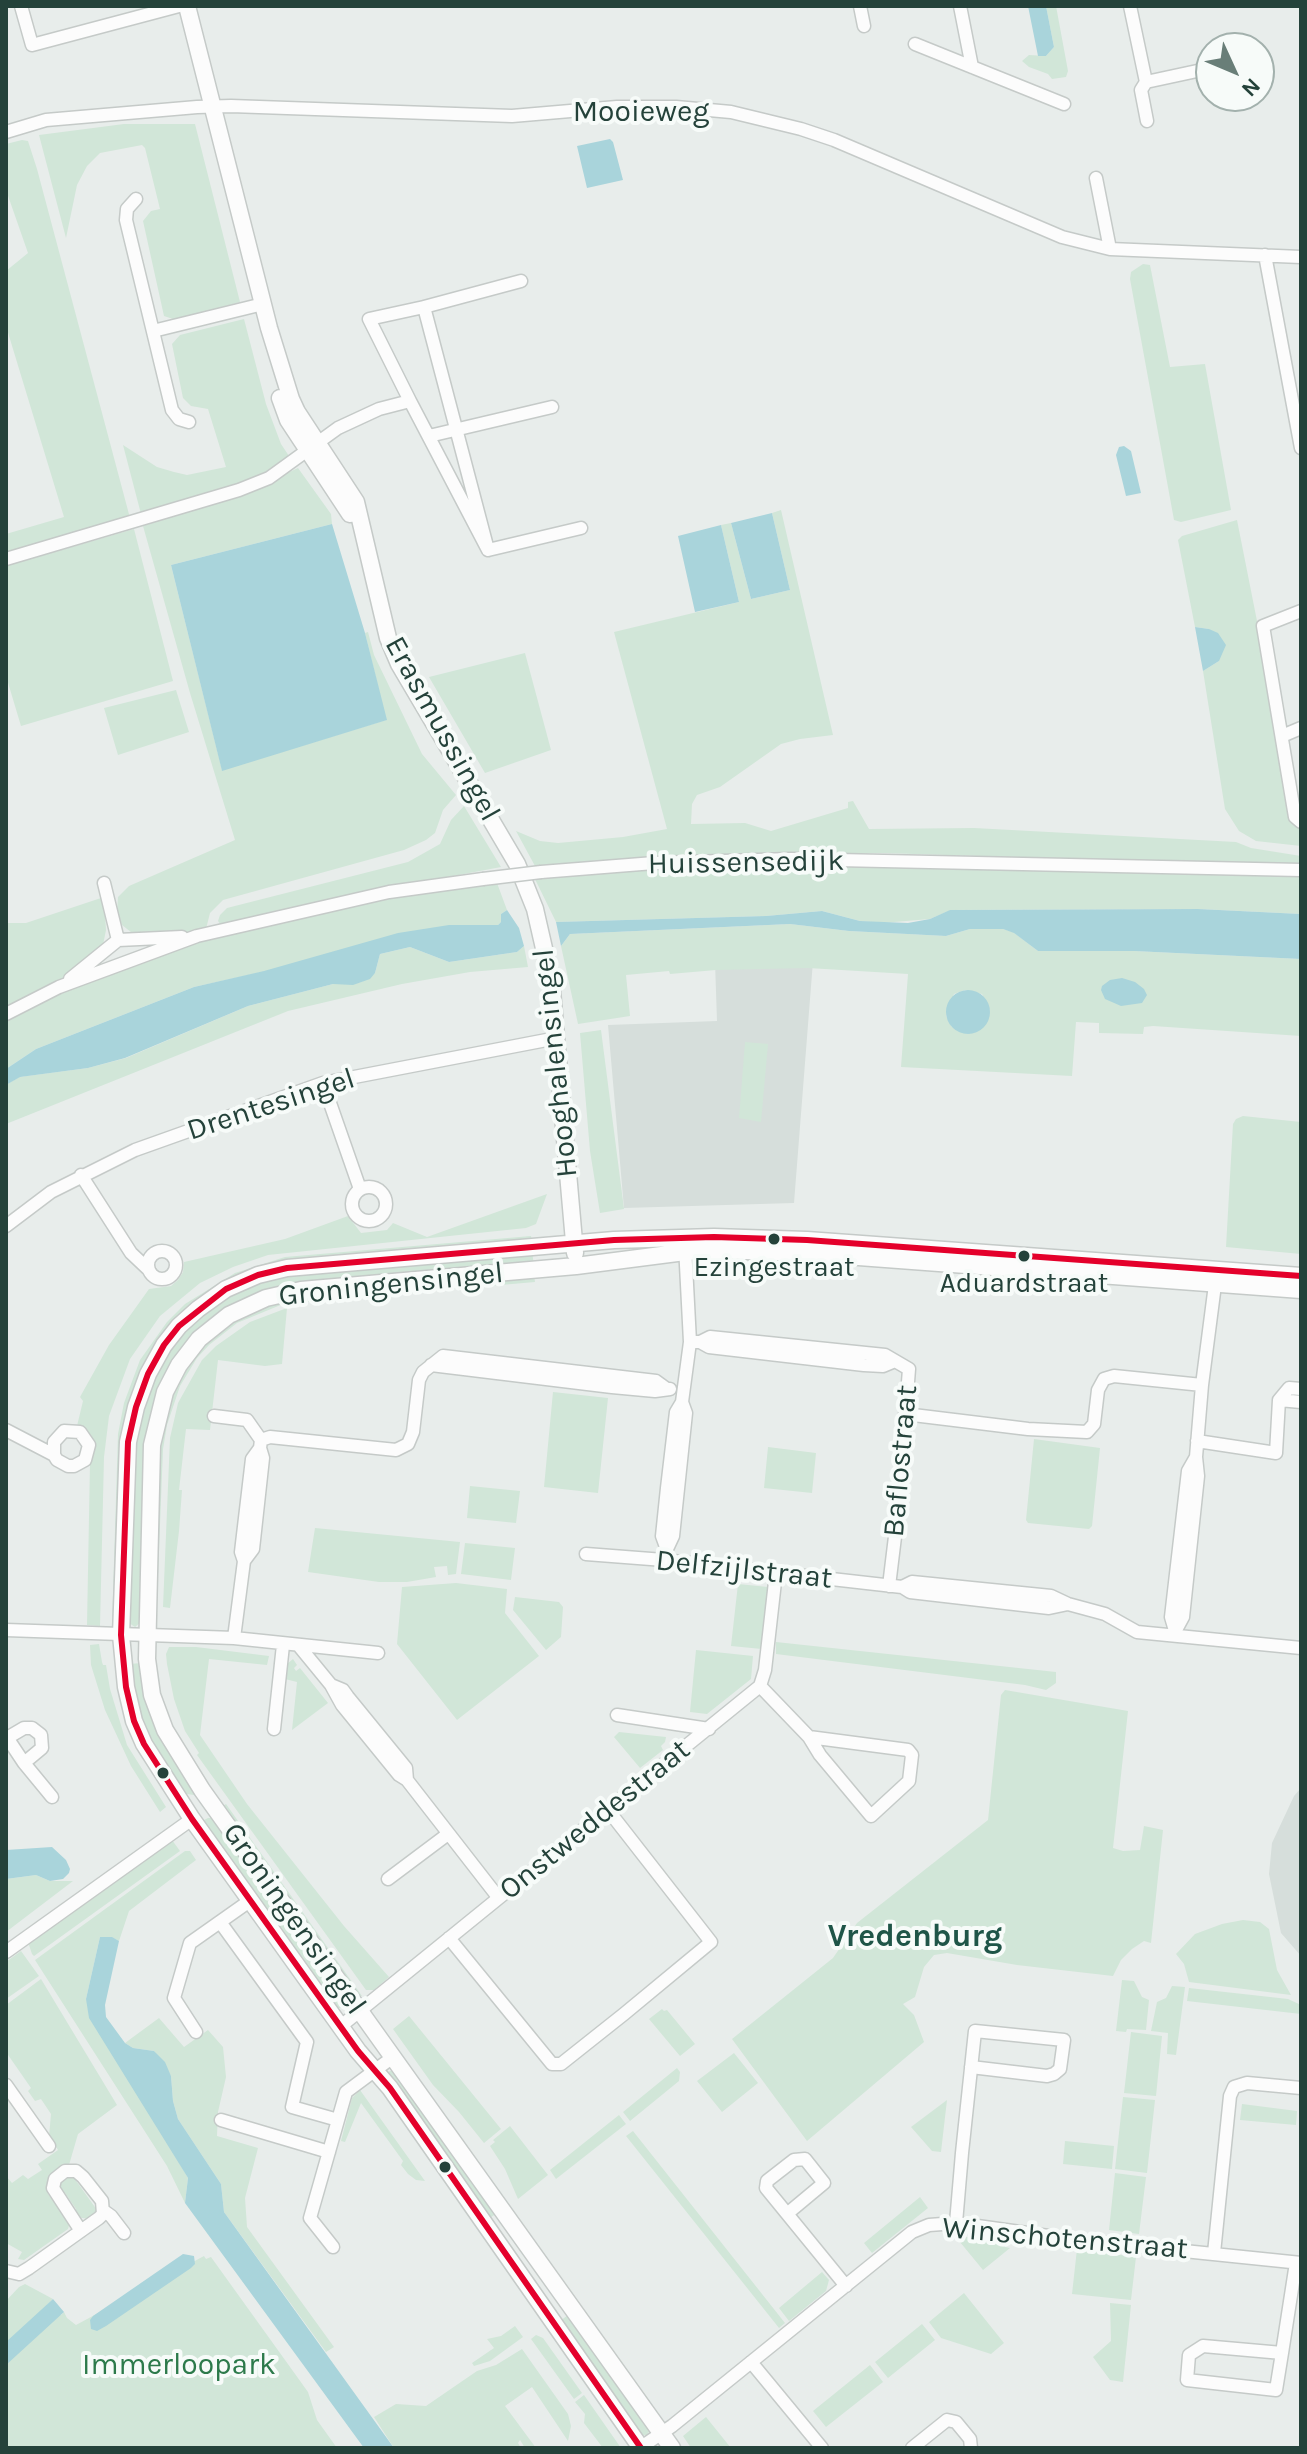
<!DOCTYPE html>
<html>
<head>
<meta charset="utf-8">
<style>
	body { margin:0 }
	#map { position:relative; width:1307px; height:2454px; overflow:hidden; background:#e8edeb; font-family:Karla,sans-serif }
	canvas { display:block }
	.frame { position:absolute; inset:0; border:8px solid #24423a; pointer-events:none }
	.north { position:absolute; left:1195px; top:32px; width:80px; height:80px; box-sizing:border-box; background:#f7fbf9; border:2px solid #a3b1ad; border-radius:50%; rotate:134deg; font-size:22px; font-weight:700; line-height:32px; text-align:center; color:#24423a }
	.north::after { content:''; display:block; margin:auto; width:28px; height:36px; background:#697e78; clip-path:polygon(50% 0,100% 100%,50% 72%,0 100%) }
</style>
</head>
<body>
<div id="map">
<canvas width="1307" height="2454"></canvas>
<div class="frame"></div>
<div class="north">N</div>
</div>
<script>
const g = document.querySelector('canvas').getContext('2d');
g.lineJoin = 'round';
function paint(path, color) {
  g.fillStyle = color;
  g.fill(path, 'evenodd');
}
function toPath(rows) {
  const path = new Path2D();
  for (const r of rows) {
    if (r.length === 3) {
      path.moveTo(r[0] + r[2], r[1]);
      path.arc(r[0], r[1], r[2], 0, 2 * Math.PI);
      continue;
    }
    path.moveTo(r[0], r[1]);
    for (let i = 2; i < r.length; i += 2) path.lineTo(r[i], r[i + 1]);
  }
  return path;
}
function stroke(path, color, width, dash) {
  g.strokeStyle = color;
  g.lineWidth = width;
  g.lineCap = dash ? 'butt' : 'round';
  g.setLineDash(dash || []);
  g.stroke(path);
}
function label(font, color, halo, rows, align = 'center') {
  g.font = font + ' Karla,sans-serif';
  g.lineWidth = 8;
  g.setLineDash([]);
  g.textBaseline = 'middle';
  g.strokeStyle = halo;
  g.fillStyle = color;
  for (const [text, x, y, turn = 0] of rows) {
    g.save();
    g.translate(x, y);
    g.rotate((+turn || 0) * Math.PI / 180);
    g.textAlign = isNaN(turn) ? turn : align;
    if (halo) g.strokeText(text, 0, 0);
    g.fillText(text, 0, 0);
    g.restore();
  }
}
const built = toPath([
	[813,961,794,1203,624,1208,608,1025,717,1021,715,962],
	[1301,1788,1301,1956,1281,1933,1269,1874,1272,1843,1294,1796]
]);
const green = toPath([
	[1046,6,1056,6,1068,71,1066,77,1052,79,1048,74,1029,67,1022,61,1029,55,1046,56,1054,47],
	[124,124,195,124,240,302,176,320,164,316,143,221,151,211,160,209,145,148,142,145,100,153,87,166,77,185,66,238,39,135],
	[22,140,28,141,37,169,130,518,6,554,6,534,64,517,6,326,6,271,28,253,6,190,6,144],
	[1143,264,1150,265,1170,367,1205,364,1231,510,1181,522,1174,520,1130,279,1131,272],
	[244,319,266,404,281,444,289,456,267,472,215,493,141,514,123,445,157,467,174,472,187,475,226,467,208,409,191,406,183,398,172,344,180,335],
	[298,468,331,514,332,524,171,565,222,770,386,720,365,633,368,632,374,655,422,754,456,795,443,810,435,833,426,840,404,850,223,900,210,913,206,929,192,934,136,936,122,925,117,911,118,897,129,886,235,840,190,693,143,526,242,494],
	[781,510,833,735,800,739,781,744,720,787,697,795,692,804,691,824,745,823,771,831,848,808,848,802,853,801,869,829,974,828,1236,842,1251,848,1301,856,1301,866,882,853,723,854,535,866,516,831,540,841,558,843,623,837,667,829,614,632,739,602,721,525,731,523,751,599,790,590,772,513],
	[1237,520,1297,823,1301,828,1301,846,1256,841,1239,831,1225,809,1203,671,1219,661,1209,629,1195,627,1178,540,1182,536],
	[134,529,173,681,21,726,6,676,6,566],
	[525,653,551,750,485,773,429,677],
	[176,690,189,732,118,755,104,708],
	[464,806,501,867,316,902,221,925,218,921,220,915,227,908,408,862,440,844,451,820],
	[800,862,1301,874,1301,914,1198,909,951,910,930,919,882,923,860,921,822,911,766,916,556,922,533,875],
	[497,883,507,910,501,914,501,922,498,925,476,925,194,987,36,1049,6,1069,6,1016,106,973,223,934,380,897],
	[104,897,106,930,103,945,65,978,6,1007,6,923,26,923],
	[790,924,849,931,946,936,970,929,1003,929,1013,932,1038,951,1134,951,1301,959,1301,1036,1153,1026,1144,1027,1143,1034,1099,1033,1099,1023,1076,1022,1072,1076,901,1067,908,974,808,968,716,970,670,974,669,971,626,975,630,1016,578,1024,561,946,570,934],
	[965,990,982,994,990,1010,987,1021,968,1034,952,1027,946,1016,954,994],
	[524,946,528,967,470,972,402,984,288,1011,6,1124,6,1085,19,1077,88,1068,126,1058,248,1006,333,984,361,982,375,973,380,954,410,947,449,962,517,952],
	[601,1030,624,1209,600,1213,590,1151,580,1033],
	[745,1042,768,1044,761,1122,739,1118],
	[1243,1116,1301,1122,1301,1254,1226,1247,1233,1124,1236,1119],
	[547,1194,536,1224,526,1228,268,1255,233,1267,200,1283,160,1316,130,1359,109,1416,104,1457,100,1626,87,1625,90,1463,96,1446,91,1435,77,1426,83,1401,80,1397,109,1345,149,1289,171,1286,178,1280,183,1272,184,1262,285,1239,348,1216,361,1233,387,1230,393,1223,427,1237],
	[531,1236,532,1241,334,1259,226,1285,136,1387,117,1622,112,1625,118,1434,124,1403,140,1360,167,1322,185,1304,235,1273,285,1257],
	[532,1251,534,1266,242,1304,161,1391,141,1622,135,1627,129,1623,136,1420,168,1346,210,1305,268,1277],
	[534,1275,535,1282,283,1304,237,1323,209,1345,197,1358,180,1386,167,1425,163,1449,156,1626,153,1622,156,1450,165,1405,195,1351,227,1322,281,1298],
	[287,1308,282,1364,265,1366,218,1360,210,1430,186,1429,179,1490,182,1490,179,1531,170,1608,163,1607,170,1438,178,1403,202,1360,216,1346,250,1322],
	[553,1392,608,1398,598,1493,544,1487],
	[1034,1439,1100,1448,1092,1526,1089,1529,1028,1523,1026,1520],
	[768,1447,816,1453,812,1493,764,1488],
	[470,1486,520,1491,516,1523,467,1518],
	[315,1528,460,1542,456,1574,448,1575,447,1566,434,1567,436,1577,407,1582,379,1582,308,1572],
	[465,1543,515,1548,511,1580,461,1574],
	[456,1583,507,1589,505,1613,539,1656,457,1720,397,1644,402,1587],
	[738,1584,768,1587,762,1649,731,1646],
	[515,1597,559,1602,563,1607,561,1637,546,1650,513,1610],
	[776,1642,1056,1672,1056,1683,1046,1690,1025,1685,776,1654],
	[99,1644,102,1662,103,1665,106,1665,110,1689,127,1745,166,1807,160,1812,131,1766,105,1710,91,1665,90,1645],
	[169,1647,196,1647,269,1656,267,1665,209,1659,200,1735,247,1804,344,1926,389,1977,374,1990,366,1990,197,1755,199,1753,185,1731,174,1699,167,1664,166,1654],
	[696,1650,753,1656,751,1679,707,1714,690,1712],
	[293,1659,297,1665,294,1668,296,1671,300,1668,328,1703,292,1730,297,1682,285,1679,287,1664],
	[142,1663,197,1791,194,1795,187,1794,182,1797,143,1729,129,1664],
	[1005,1690,1128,1711,1113,1848,1123,1851,1140,1850,1144,1826,1163,1830,1151,1943,1144,1941,1132,1949,1121,1960,1113,1976,1017,1965,947,1953,934,1955,924,1967,915,1997,903,2004,914,2015,924,2042,807,2141,732,2039,833,1958,857,1923,988,1820,1001,1695],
	[619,1732,666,1737,665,1742,661,1746,663,1750,640,1768,614,1737],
	[226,1804,362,1996,356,1995,220,1808],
	[208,1818,213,1818,350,2008,335,2008,202,1821],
	[172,1840,180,1851,34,1956,32,1954,28,1942],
	[185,1851,190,1851,196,1860,129,1911,119,1941,111,1937,100,1937,86,1999,188,2178,185,2203,167,2166,35,1960],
	[36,1875,50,1881,73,1881,6,1932,6,1879],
	[1243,1920,1260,1922,1269,1929,1277,1970,1291,1995,1189,1982,1184,1964,1176,1954,1195,1934,1222,1924],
	[21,1951,39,1976,6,1999,6,1962],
	[41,1979,117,2105,78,2134,69,2165,51,2176,47,2184,48,2194,70,2222,68,2229,24,2260,18,2259,22,2252,6,2243,6,2176,12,2183,23,2175,28,2179,42,2170,38,2164,58,2150,49,2136,51,2114,41,2099,35,2101,28,2091,31,2088,6,2052,6,2005],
	[1122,1980,1134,1981,1142,1997,1149,2000,1146,2030,1127,2029,1126,2032,1116,2031],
	[1172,1986,1185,1987,1176,2055,1167,2054,1168,2033,1151,2031,1157,2002,1166,1998],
	[1189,1988,1288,1999,1301,2005,1301,2014,1187,2001],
	[662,2009,664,2011,667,2010,695,2044,680,2056,649,2019],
	[409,2016,501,2129,484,2143,459,2112,433,2085,393,2029],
	[159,2018,184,2047,208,2030,223,2047,226,2077,218,2112,217,2136,258,2148,245,2198,247,2227,334,2347,326,2352,224,2212,221,2184,178,2119,173,2101,171,2076,154,2051,133,2048,125,2043],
	[1131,2032,1162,2036,1156,2096,1124,2093],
	[734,2053,758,2083,722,2112,697,2081],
	[677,2068,680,2072,679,2081,630,2121,623,2112],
	[393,2070,499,2212,488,2219,385,2073],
	[360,2090,425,2181,416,2180,408,2174,401,2165,403,2161,361,2103,345,2142,341,2141,352,2098],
	[1123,2097,1155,2100,1147,2173,1115,2169],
	[947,2100,941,2152,932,2151,911,2127],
	[1242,2104,1297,2111,1296,2125,1240,2120],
	[619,2115,626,2124,556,2179,550,2170],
	[510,2126,548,2175,518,2199,505,2169,490,2146,495,2142,493,2140],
	[633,2131,785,2323,779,2328,626,2136],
	[1065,2141,1114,2146,1112,2169,1063,2164],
	[1115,2173,1146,2177,1139,2234,1109,2230],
	[72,2175,97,2210,89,2219,76,2217,76,2209,65,2193,59,2193,59,2182,63,2177],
	[920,2197,928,2208,872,2253,864,2243],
	[955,2236,1005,2241,1005,2247,1010,2248,983,2270],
	[1077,2249,1136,2257,1131,2300,1072,2294],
	[204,2256,206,2259,211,2257,308,2392,317,2420,337,2448,6,2448,6,2301,19,2287,25,2284,53,2299,47,2305,61,2315,64,2312,67,2318,76,2325],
	[822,2272,829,2280,826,2291,789,2321,779,2308],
	[964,2293,1004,2343,991,2354,941,2338,929,2322],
	[1110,2303,1131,2305,1123,2382,1110,2380,1093,2357,1111,2341],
	[571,2313,650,2430,647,2435,640,2435,557,2323],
	[922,2324,935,2340,888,2378,875,2362],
	[515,2326,523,2337,490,2361,474,2366,472,2363,494,2348,487,2339,501,2336],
	[536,2335,543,2338,582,2393,574,2399,531,2339],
	[522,2349,568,2414,571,2426,568,2441,532,2387,505,2406,536,2448,525,2448,520,2440,518,2443,521,2448,394,2448,374,2417,396,2404,426,2406,477,2371,496,2365],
	[870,2365,883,2382,826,2427,813,2411],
	[584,2395,621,2448,603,2448,584,2423,585,2414,575,2402],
	[706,2417,731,2448,691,2448,683,2436]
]);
const water = toPath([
	[1028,6,1046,6,1054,47,1046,56,1038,56],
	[610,139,613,142,623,180,587,188,577,146],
	[1124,446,1131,451,1141,493,1126,496,1116,455,1119,447],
	[772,513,790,590,751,599,731,523],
	[332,524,365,633,387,720,222,771,171,565],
	[721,525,739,602,695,612,678,536],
	[1195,627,1209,629,1218,633,1226,645,1219,661,1203,671],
	[1198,909,1301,914,1301,959,1134,951,1038,951,1014,933,1003,929,970,929,946,936,849,931,790,924,570,934,561,946,556,922,766,916,822,911,860,921,908,923,930,919,950,910],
	[507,910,519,928,524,946,517,952,449,962,410,947,380,954,375,973,370,979,353,985,333,984,248,1006,125,1058,88,1068,20,1077,6,1085,6,1069,36,1049,194,987,264,971,398,933,449,925,498,925,501,922,501,914],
	[1122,978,1135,982,1144,989,1147,995,1142,1003,1121,1006,1105,999,1101,990,1102,986,1110,980],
	[968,1012,22],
	[52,1847,66,1860,70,1869,69,1873,63,1879,50,1881,36,1875,6,1879,6,1850],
	[100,1937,112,1937,119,1941,105,2005,106,2017,125,2043,133,2048,154,2051,165,2062,171,2076,173,2101,178,2119,221,2184,224,2212,394,2448,364,2448,185,2203,188,2178,89,2018,86,1999],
	[183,2254,194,2256,195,2264,191,2268,106,2326,97,2331,91,2329,90,2320,93,2316],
	[53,2299,64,2312,6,2365,6,2342]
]);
const minor = toPath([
	[21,6,32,45,179,6],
	[860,6,864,26],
	[960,6,972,67],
	[1130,6,1146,82,1141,90,1147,121],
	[915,44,1064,104],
	[1146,82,1211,68],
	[6,132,46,120,197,107,231,106,512,116,617,107,676,107,731,112,801,129,834,140,1062,237,1110,249,1301,257],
	[1096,178,1110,249],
	[136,199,127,209,126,220,172,410,179,419,189,422],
	[1265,255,1301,448],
	[424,307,521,281],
	[153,331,263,304],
	[429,436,552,407],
	[488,550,581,528],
	[6,559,239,490,269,478,338,428,379,409,410,401,488,550,424,307,369,319,410,401],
	[1301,611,1263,626,1295,817,1301,822],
	[1282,736,1301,728],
	[541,872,654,863,791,859,1301,870],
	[104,883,118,940],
	[70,979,118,940,182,937],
	[6,1014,59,987,197,936,389,892,483,879],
	[323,1083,360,1189],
	[81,1175,131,1253,149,1270],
	[369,1204,17],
	[6,1226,51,1192,135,1150,323,1083,557,1038],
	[162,1265,14],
	[690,1342,700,1342,710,1337,885,1355,909,1369,898,1512,889,1586],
	[700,1342,709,1347,864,1365,883,1366,895,1361],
	[431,1365,612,1387,655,1391,670,1389],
	[1279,1400,1301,1402],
	[905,1414,1028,1429,1087,1432,1094,1424,1098,1390,1104,1379,1114,1376,1202,1385],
	[214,1416,247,1420,261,1440,270,1437,396,1450,408,1444,413,1432,419,1380,423,1372,443,1356,656,1381,667,1389],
	[6,1430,54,1455,57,1460,68,1466,74,1466,85,1460,89,1445,80,1432,64,1431,54,1442,54,1455],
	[1197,1441,1276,1453,1279,1400,1289,1388,1301,1389],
	[666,1547,662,1536,667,1488,676,1412,682,1402,690,1342,685,1246],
	[666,1551,673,1536,686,1413,682,1402],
	[586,1554,664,1560,902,1587,910,1592,1049,1608,1068,1604],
	[244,1561,253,1549,263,1458,260,1448],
	[902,1587,912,1582,1051,1596,1068,1604,1105,1614,1137,1632,1301,1648],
	[6,1630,234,1638,378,1653],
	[1176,1630,1183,1617,1198,1476,1196,1457,1202,1385,1216,1277],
	[1176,1634,1171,1617,1188,1471,1196,1457],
	[234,1638,244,1561,241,1552,252,1459,260,1448,261,1440],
	[299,1646,331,1685,342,1705,399,1775,407,1780,498,1897],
	[331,1685,343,1690,348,1697,406,1768,407,1780],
	[760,1686,809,1737,908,1750,912,1755,909,1781,871,1816,820,1755,809,1737],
	[617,1715,709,1729],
	[274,1729,283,1645],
	[6,1736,24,1763,52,1797],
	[7,1738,24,1728,32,1728,41,1735,42,1748,24,1763],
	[388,1879,448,1834],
	[220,1922,307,2042,292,2107,338,2120],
	[449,1938,552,2064,561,2064,624,2014,711,1942,608,1810],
	[6,1952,192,1819],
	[341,2026,760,1686,765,1670,776,1573],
	[196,2032,174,1998,190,1943,251,1900],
	[6,2085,49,2146],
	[221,2120,329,2152],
	[104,2211,111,2216,124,2233],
	[788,2213,824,2183,805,2159,794,2160,767,2181,766,2188,846,2286],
	[956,2223,962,2153,975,2031,1064,2040,1060,2069,1054,2074,1047,2076,971,2067],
	[333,2247,310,2218,346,2092,393,2057],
	[1214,2253,1230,2096,1234,2087,1247,2083,1301,2088],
	[6,2271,19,2274,29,2268,99,2218,103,2214,102,2201,83,2177,76,2171,65,2171,55,2179,53,2188,81,2231],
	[1282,2353,1276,2390,1187,2380,1189,2355,1203,2346,1282,2353,1296,2263],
	[751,2362,822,2448],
	[640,2448,672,2426,912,2232,929,2225,956,2223,1077,2240,1301,2263],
	[912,2448,947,2420,956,2422,970,2439,971,2448]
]);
const tertiary = toPath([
	[187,6,269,328,291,399,297,412,356,502,388,638,399,664,517,864,535,909,551,979,575,1253],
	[280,398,288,420,350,514],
	[641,2448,390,2088,358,2051,192,1819,144,1744,134,1721,126,1687,121,1635,128,1442,136,1407,148,1374,164,1345,179,1326,198,1309,226,1289,258,1275,287,1268,614,1240,714,1237,807,1240,1301,1276],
	[672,2448,202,1790,165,1730,152,1695,147,1659,152,1445,165,1392,179,1365,199,1339,229,1315,266,1298,301,1290,576,1266,685,1252,715,1250,805,1253,1301,1290]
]);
const minorBridge = toPath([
	[483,879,541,872]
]);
const bus1 = toPath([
	[641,2448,390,2088,358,2051,192,1819,144,1744,134,1721,126,1687,121,1635,128,1442,136,1407,148,1374,164,1345,179,1326,226,1289,258,1275,287,1268,614,1240,714,1237,807,1240,1301,1276]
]);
const markers = [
	[774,1239,7,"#24423a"],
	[1024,1256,7,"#24423a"],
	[163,1773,7,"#24423a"],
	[445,2167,7,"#24423a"]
];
const busNames = [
	["Ezingestraat",774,1268],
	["Aduardstraat",1024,1284]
];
const streetNames = [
	["Mooieweg",641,112],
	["Erasmussingel",442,729,61],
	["Huissensedijk",746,863,-1],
	["Hooghalensingel",556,1063,-96],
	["Drentesingel",271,1105,-18],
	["Groningensingel",391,1285,-6],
	["Baflostraat",901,1461,-85],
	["Delfzijlstraat",744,1570,6],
	["Onstweddestraat",595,1820,-39],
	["Groningensingel",294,1919,55],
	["Winschotenstraat",1065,2239,5]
];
const parkNames = [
	["Immerloopark",179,2365]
];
const neighbourhoodNames = [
	["Vredenburg",915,1937]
];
paint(built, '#d6dedb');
paint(green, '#d1e6d8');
paint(water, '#a9d4db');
stroke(minor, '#c5cac8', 15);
stroke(tertiary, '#c5cac8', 19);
stroke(minor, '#fcfcfc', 12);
stroke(tertiary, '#fcfcfc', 16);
stroke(minorBridge, '#c5cac8', 15, []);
stroke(minorBridge, '#fcfcfc', 12);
stroke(bus1, '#e4002b', 6);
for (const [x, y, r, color] of markers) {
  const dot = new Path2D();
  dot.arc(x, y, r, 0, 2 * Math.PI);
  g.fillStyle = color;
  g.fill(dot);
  stroke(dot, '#f7fbf9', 3);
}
label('28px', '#24423a', '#f7fbf9', busNames);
label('30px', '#24423a', '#f7fbf9', streetNames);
label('30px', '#2d7a4b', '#f7fbf9', parkNames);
label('bold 32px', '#1f5548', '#f7fbf9', neighbourhoodNames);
</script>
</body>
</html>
